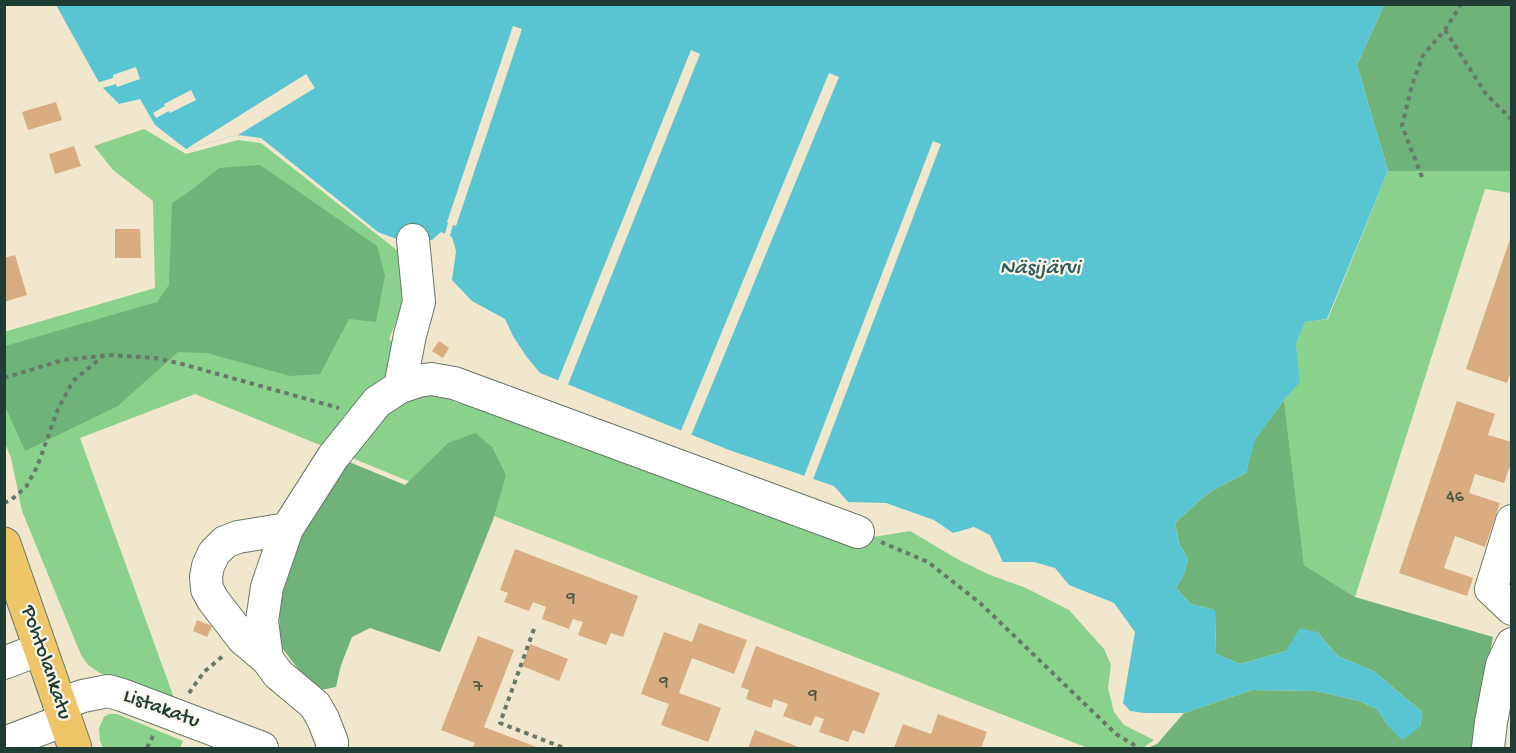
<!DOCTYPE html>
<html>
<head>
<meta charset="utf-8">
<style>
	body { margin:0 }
	#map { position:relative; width:1516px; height:753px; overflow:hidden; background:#f0e7cc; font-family:"Gochi Hand",sans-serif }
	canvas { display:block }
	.frame { position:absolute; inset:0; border:6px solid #1f3d34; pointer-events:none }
</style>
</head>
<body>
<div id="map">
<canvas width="1516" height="753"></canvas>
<div class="frame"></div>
</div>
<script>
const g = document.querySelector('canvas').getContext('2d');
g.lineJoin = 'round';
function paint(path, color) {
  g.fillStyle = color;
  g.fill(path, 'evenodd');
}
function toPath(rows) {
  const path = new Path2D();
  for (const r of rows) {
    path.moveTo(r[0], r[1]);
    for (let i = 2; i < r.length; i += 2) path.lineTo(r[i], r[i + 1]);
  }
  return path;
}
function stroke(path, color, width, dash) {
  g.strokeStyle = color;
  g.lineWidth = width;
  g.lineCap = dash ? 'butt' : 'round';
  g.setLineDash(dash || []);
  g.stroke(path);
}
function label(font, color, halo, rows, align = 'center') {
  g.font = font + ' "Gochi Hand",sans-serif';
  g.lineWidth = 4.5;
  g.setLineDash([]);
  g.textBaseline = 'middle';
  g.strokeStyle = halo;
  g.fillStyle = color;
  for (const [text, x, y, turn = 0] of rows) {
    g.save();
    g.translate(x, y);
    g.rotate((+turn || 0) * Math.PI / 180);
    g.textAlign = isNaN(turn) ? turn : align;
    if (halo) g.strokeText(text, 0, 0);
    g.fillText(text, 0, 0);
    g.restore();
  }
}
const green = toPath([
	[144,129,186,154,238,140,261,143,398,251,405,270,402,309,389,339,454,402,514,416,855,540,910,531,959,560,990,575,1026,588,1069,610,1104,649,1111,665,1108,688,1114,712,1124,725,1154,740,1143,748,1088,748,504,520,195,394,80,438,174,698,100,673,88,665,81,655,22,511,11,458,5,443,4,332,155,288,153,201,113,170,94,146],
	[1388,171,1511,171,1511,193,1485,189,1355,597,1304,565,1284,400,1299,382,1296,344,1305,322,1328,319],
	[109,714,117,714,183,741,180,748,103,748,100,741,99,728,104,717]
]);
const forest = toPath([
	[1384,5,1511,5,1511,171,1388,171,1357,65],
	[260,165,377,246,385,276,376,322,349,319,320,374,290,376,207,353,178,352,118,406,25,451,5,406,5,346,157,302,169,285,172,203,193,189,219,168],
	[1284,400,1304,565,1355,597,1493,637,1472,748,1148,748,1157,744,1184,713,1252,690,1316,691,1359,701,1377,709,1388,726,1420,727,1422,712,1375,672,1338,656,1317,632,1286,651,1240,664,1216,654,1215,610,1191,604,1176,588,1184,574,1188,559,1179,543,1175,523,1208,493,1246,473,1254,440],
	[475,433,492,447,506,475,493,520,440,652,370,628,352,637,341,665,336,687,321,690,307,681,280,645,279,584,304,520,342,459,405,485,448,443]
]);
const water = toPath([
	[56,5,1384,5,1357,65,1388,171,1327,319,1305,322,1296,344,1300,382,1284,400,1255,440,1246,473,1208,493,1175,523,1179,543,1188,559,1184,574,1176,588,1191,604,1215,610,1216,654,1240,664,1286,651,1300,628,1317,632,1338,656,1375,672,1422,712,1420,727,1402,740,1388,726,1377,709,1359,701,1316,691,1252,690,1184,713,1144,713,1130,711,1123,703,1135,632,1114,603,1069,585,1055,568,1034,562,1003,562,990,535,974,527,953,533,934,520,886,503,848,502,834,486,729,450,540,373,526,356,513,336,505,319,472,301,452,280,456,251,452,237,441,232,432,240,402,241,378,232,261,138,238,135,186,149,155,125,140,99,119,104,101,86]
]);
const pier = toPath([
	[513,26,522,29,456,226,453,225,449,239,444,237,448,223,447,222],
	[691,50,700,54,567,387,557,383],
	[136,67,140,79,117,87,116,84,99,89,96,83,113,78,113,75],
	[829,73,839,77,690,438,680,433],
	[306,74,315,88,238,135,186,149],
	[191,90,196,100,170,113,169,111,156,118,153,113,165,106,164,104],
	[933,141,941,144,812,482,803,479]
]);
const building = toPath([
	[56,102,62,120,28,130,22,112],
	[74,146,81,166,55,174,49,154],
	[115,229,140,229,141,258,115,258],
	[1512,233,1512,368,1507,383,1466,369],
	[15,255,27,295,4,302,4,258],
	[439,341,449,348,443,358,432,351],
	[1457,401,1495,414,1488,435,1512,442,1512,461,1504,483,1475,474,1469,493,1500,503,1485,547,1455,536,1444,568,1473,578,1467,596,1399,573],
	[515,549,638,596,623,637,611,633,606,645,578,635,583,622,573,619,569,629,542,619,546,607,533,602,529,611,504,602,508,593,500,590],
	[197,620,212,626,207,637,193,631],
	[699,623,747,640,734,674,692,658,679,693,721,708,708,742,661,725,669,704,641,694,664,632,692,642],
	[478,636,514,650,484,727,539,748,473,748,475,743,441,730],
	[530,644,568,659,559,681,522,666],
	[756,646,880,693,864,734,853,730,848,742,819,732,824,719,815,716,811,726,783,716,788,704,774,699,771,708,746,699,749,690,741,687],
	[938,714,987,732,981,748,894,748,903,724,931,734],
	[755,730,801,748,748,748]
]);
const path = toPath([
	[1445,30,1486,94,1512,120],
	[1422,177,1402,126,1412,85,1423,55,1445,30,1461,4],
	[4,378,63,360,109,355,155,358,182,364,339,408],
	[4,503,11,500,26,487,37,467,58,409,73,381,103,356],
	[881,542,928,562,980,603,1116,734,1139,748],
	[534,629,500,723,564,748],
	[189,693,204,672,224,655],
	[147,748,153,736]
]);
const minor = toPath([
	[400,387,410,335,419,302,413,240],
	[1512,521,1491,589,1512,609],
	[267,659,243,639,213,600,207,589,206,577,208,566,214,553,225,542,238,537,287,529],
	[4,663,40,649],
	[59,704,83,696,108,691,122,695,262,748],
	[4,743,65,720],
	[332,748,332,742,323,719,315,705,278,674,267,659,262,621,267,587,287,529,333,457,377,402,400,387,418,381,431,379,454,383,858,532],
	[1488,748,1491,722,1502,665,1512,644]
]);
const major = toPath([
	[4,544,75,748]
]);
const numberNames = [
	["46",1455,498],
	["9",571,599],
	["9",664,683],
	["7",478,688],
	["9",813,696]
];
const streetNames = [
	["Pohtolankatu",45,663,71],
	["Listakatu",161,710,20]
];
const waterNames = [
	["Näsijärvi",1040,270]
];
paint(green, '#8ad18c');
paint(forest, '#6fb378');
paint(water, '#59c5d2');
paint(pier, '#f0e7cc');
paint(building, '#d9ac81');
stroke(minor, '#687869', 34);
stroke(major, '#687869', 35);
stroke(path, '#687869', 4, [4.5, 4.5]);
stroke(minor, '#fff', 32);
stroke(major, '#eec569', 33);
label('18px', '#4e5947', null, numberNames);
label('21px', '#1f3d34', '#fbf7ec', streetNames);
label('italic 22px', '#2e5f5c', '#fbf7ec', waterNames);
</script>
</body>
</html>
